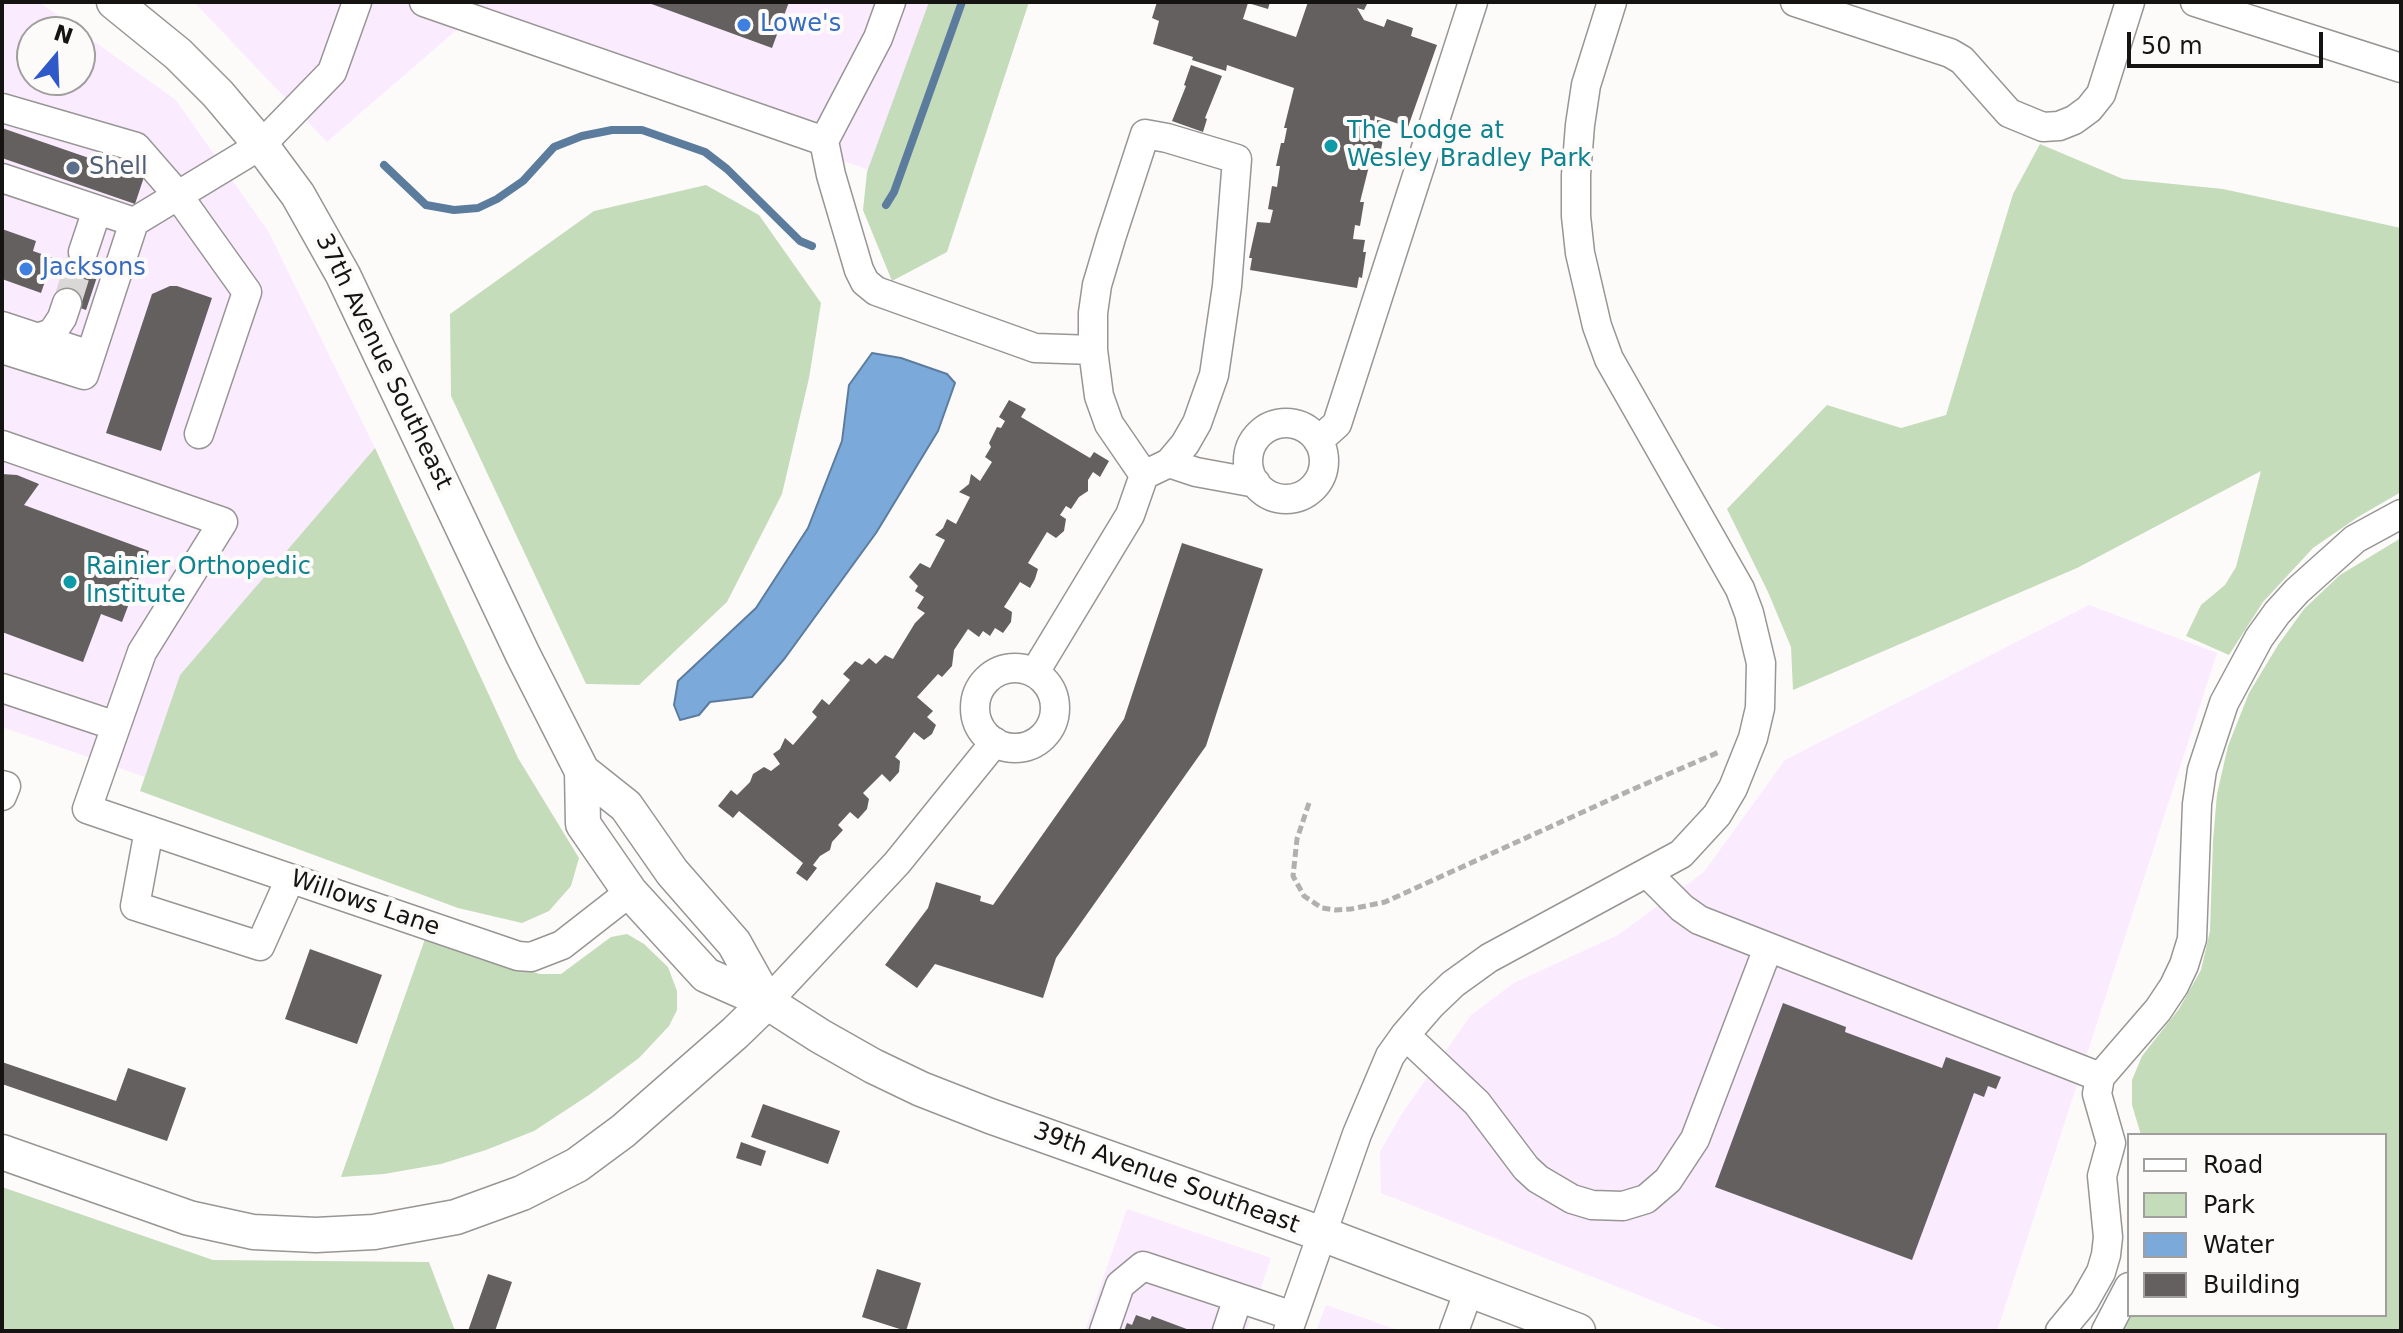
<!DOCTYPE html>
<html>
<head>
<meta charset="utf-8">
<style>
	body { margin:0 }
	#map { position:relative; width:2403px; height:1333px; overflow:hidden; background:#fdfbf9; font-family:"DejaVu Sans",sans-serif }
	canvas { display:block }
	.frame { position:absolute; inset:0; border:4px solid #151413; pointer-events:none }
	.legend { position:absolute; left:2127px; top:1133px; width:260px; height:184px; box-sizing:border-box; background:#fdfbf9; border:2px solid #a09f9d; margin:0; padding:10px 14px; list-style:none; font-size:24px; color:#151413 }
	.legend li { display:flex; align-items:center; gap:16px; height:40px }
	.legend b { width:40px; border:2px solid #a09f9d }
	.north { position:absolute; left:16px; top:16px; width:80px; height:80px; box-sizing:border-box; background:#fdfbf9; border:2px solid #a09f9d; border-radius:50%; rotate:19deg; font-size:22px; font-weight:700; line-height:32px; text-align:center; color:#151413 }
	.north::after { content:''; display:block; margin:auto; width:28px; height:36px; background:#2f59c8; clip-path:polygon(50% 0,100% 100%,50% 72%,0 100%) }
	.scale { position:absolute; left:2127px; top:32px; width:196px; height:36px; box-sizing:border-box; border:4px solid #151413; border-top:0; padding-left:10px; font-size:24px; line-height:28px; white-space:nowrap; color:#151413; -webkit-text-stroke:6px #fdfbf9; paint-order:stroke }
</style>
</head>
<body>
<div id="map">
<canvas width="2403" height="1333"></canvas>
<div class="frame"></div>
<ul class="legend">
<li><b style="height:10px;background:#fff"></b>Road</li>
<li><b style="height:22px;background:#c4dcba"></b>Park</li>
<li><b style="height:22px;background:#7ba9da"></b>Water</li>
<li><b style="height:22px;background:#63605f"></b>Building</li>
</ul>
<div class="north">N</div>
<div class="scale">50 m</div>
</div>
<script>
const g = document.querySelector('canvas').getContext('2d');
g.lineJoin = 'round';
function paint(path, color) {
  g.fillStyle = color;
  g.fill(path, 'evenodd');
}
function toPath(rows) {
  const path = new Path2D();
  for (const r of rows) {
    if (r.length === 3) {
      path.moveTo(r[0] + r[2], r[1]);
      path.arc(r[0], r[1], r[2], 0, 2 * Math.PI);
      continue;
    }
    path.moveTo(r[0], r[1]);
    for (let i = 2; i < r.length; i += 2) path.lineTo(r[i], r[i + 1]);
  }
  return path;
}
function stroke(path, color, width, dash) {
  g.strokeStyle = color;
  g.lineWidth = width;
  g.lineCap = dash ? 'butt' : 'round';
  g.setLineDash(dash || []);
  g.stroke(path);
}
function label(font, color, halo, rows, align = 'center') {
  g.font = font + ' "DejaVu Sans",sans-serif';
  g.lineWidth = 8;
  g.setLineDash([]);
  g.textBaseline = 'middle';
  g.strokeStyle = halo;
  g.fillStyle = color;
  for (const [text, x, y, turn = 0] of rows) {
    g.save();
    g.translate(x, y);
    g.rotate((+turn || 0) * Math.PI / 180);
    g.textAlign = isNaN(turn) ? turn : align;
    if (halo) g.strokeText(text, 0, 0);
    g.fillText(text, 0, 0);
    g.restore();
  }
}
const commercial = toPath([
	[2,2,39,2,176,100,268,231,375,448,180,675,145,777,2,727],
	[32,32,80,32,80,80,32,80],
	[194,2,943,2,883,175,461,26,327,142],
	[2089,605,2217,653,1997,1331,1729,1331,1381,1193,1380,1152,1401,1115,1471,1015,1514,983,1618,935,1704,872,1785,760],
	[1127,1209,1271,1258,1246,1331,1085,1331],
	[1326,1305,1401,1331,1316,1331]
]);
const green = toPath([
	[929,2,1029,2,947,252,892,281,863,210,867,172],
	[2040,144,2123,179,2223,189,2401,228,2401,492,2358,517,2313,548,2263,602,2229,655,2186,636,2201,605,2225,585,2236,567,2261,471,2077,568,1793,690,1791,647,1768,592,1727,509,1827,405,1901,428,1946,415,2013,194],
	[706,185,759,215,821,303,809,378,782,494,727,602,639,685,586,684,451,396,450,314,594,211],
	[375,448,518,758,579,858,571,886,549,911,522,923,458,908,140,791,180,675],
	[2401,538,2401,1331,2120,1331,2131,1315,2385,1315,2385,1135,2141,1135,2132,1105,2132,1080,2142,1056,2179,1009,2201,970,2210,931,2213,841,2217,794,2228,746,2249,693,2278,645,2304,609,2340,575],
	[627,934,644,944,668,967,677,991,677,1010,669,1026,639,1058,589,1095,534,1131,486,1150,441,1164,384,1174,341,1177,425,939,540,974,561,974,611,937],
	[2,1187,213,1260,429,1262,454,1328,458,1331,2,1331]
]);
const water = toPath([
	[872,353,901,358,947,374,955,383,938,431,876,533,785,658,752,697,710,702,699,715,680,720,674,705,678,681,756,608,808,528,842,441,849,385,872,353]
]);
const stream = toPath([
	[384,165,426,205,454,210,478,208,497,199,523,181,554,147,582,136,612,130,642,130,705,152,727,169,800,241,812,246],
	[886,205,894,192,962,2]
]);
const building = toPath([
	[646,2,789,2,772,48],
	[1157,2,1270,2,1268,9,1248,3,1243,19,1296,37,1308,2,1368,2,1364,10,1357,8,1364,20,1384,27,1387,19,1413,28,1411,36,1437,45,1408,127,1375,116,1374,122,1377,123,1377,120,1386,121,1381,150,1369,149,1368,158,1371,158,1360,202,1364,202,1360,226,1355,225,1353,239,1365,240,1363,252,1366,252,1362,278,1359,277,1357,288,1250,270,1252,258,1249,258,1257,222,1270,223,1273,210,1268,209,1272,186,1277,187,1280,166,1276,166,1281,143,1284,143,1287,128,1284,128,1294,88,1227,65,1226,71,1192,60,1193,57,1153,44,1159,21,1152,18],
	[1191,65,1222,76,1205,118,1207,119,1203,132,1172,121,1186,86,1184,85],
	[2,128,144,177,135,204,2,158],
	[2,229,36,241,33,251,53,258,41,293,2,279],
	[72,248,103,259,86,310,55,299],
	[170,286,177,286,212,298,161,451,106,433,152,294],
	[1009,400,1026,409,1021,417,1090,458,1094,452,1109,461,1100,477,1093,472,1088,480,1088,491,1079,497,1071,509,1066,506,1060,515,1066,519,1064,531,1056,538,1047,532,1028,563,1038,569,1035,579,1030,588,1020,582,1004,607,1012,612,1011,622,1003,633,995,628,990,636,983,631,979,637,968,629,954,650,952,666,942,677,938,674,917,697,933,711,927,717,936,725,932,734,924,740,914,732,895,757,900,761,899,772,890,782,882,774,863,793,869,799,867,809,858,819,850,812,838,825,843,830,832,842,830,850,820,856,813,865,817,868,807,881,796,873,803,863,739,811,733,818,718,806,731,790,737,795,750,782,753,774,764,767,771,771,780,764,773,754,780,749,785,738,793,745,817,717,812,712,822,699,829,705,850,680,843,674,855,661,862,665,869,658,876,664,885,655,893,659,915,623,925,613,917,608,924,597,915,591,918,586,909,577,920,563,930,568,945,540,935,535,943,528,947,519,956,524,970,497,959,492,969,484,971,474,980,481,992,462,985,457,991,447,989,443,997,427,1001,428,1005,421,999,417],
	[2,474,17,475,39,484,24,505,149,551,122,622,101,614,83,662,2,632],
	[1182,543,1263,569,1206,746,1056,958,1043,998,935,964,917,988,885,965,928,908,936,882,981,896,980,901,993,905,1124,719],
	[310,949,382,975,357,1044,285,1019],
	[1783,1003,1846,1027,1845,1032,1942,1068,1946,1057,2001,1077,1996,1089,1988,1086,1984,1097,1974,1093,1912,1260,1715,1187],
	[2,1062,116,1101,128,1068,186,1088,167,1141,2,1084],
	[763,1104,840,1131,828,1164,751,1137],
	[741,1142,766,1151,761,1166,736,1158],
	[877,1269,921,1283,906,1331,862,1317],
	[488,1274,512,1282,495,1331,468,1331],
	[1136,1315,1150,1320,1152,1316,1192,1331,1124,1331,1127,1323,1132,1325]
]);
const minorTunnel = toPath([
	[67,303,83,252]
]);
const path = toPath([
	[1309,803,1297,839,1293,876,1304,896,1322,908,1336,910,1351,909,1385,902,1629,791,1719,752]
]);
const minor = toPath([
	[424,2,824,141,878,38,891,2],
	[1795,2,1950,53,1962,60,2009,113,2043,127,2059,126,2074,120,2089,109,2101,94,2130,2],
	[2195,2,2401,68],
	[2,108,136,147,177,194,247,292,199,434],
	[824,141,831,175,859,270,865,282,876,291,1035,348,1093,350],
	[2,178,134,222],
	[83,252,97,210],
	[2,326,90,355],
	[37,338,52,333,62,318,67,303],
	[2,349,84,375,134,222,261,145,332,72,357,2],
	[1286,461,38],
	[1318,441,1337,424,1473,2],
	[2,445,223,522,142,652,87,809,518,956,531,957,562,945,630,892],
	[1169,463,1196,472,1256,483],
	[1015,708,40],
	[1035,672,1130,515,1144,475,1169,463,1185,444,1197,423,1214,375,1227,286,1237,159,1167,138,1145,134,1111,238,1097,285,1093,313,1093,350,1099,396,1109,424,1144,475],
	[2,688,116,726],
	[2,785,6,786,2,796],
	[149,830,135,906,260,946,290,879],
	[1648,874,1682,908,1699,920,2100,1077],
	[767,1002,897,863,995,742],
	[1405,1035,1477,1103,1526,1168,1538,1179,1572,1199,1592,1205,1623,1206,1646,1199,1668,1180,1695,1139,1768,948],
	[1104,1331,1120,1285,1143,1266,1293,1316],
	[1227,1331,1238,1298],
	[1288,1331,1357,1134,1390,1056,1405,1035,1431,1005,1453,984,1489,958,1681,854,1717,815,1733,788,1753,738,1760,708,1761,663,1749,613,1740,589,1609,359,1597,326,1580,253,1576,216,1576,175,1580,125,1586,85,1612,2],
	[1454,1331,1469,1290],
	[2060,1331,2084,1302,2101,1272,2106,1255,2108,1237,2102,1176,2111,1143,2097,1094,2100,1077,2158,1010,2174,986,2184,965,2192,939,2197,804,2202,770,2224,703,2259,638,2277,613,2297,591,2355,539,2401,514],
	[2106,1331,2129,1287]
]);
const major = toPath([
	[114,2,178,54,218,94,261,145,298,195,343,275,523,655,582,771,626,806,672,872,734,943,767,1002],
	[582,771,583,824,630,892,706,975,767,1002,820,1036,873,1066,921,1089,990,1116,1322,1234,1578,1331],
	[2,1152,189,1218,253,1232,316,1235,374,1232,456,1217,522,1193,577,1165,623,1131,735,1033,767,1002]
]);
const markers = [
	[744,25,8,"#3f7fe0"],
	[1331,146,8,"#0f9aa8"],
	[73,168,8,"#5c6f8a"],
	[26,269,8,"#3f7fe0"],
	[70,582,8,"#0f9aa8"]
];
const shopNames = [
	["Lowe's",760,25],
	["Jacksons",42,269]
];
const cultureNames = [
	["The Lodge at",1347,132],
	["Wesley Bradley Park",1347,160],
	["Rainier Orthopedic",86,568],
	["Institute",86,596]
];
const serviceNames = [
	["Shell",89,168]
];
const streetNames = [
	["37th Avenue Southeast",383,362,64],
	["Willows Lane",365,904,19],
	["39th Avenue Southeast",1166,1179,20]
];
paint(commercial, '#faebff');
paint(green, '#c4dcba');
paint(water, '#7ba9da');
stroke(water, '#5c7c9e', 2);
stroke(stream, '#5c7c9e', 8);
paint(building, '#63605f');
stroke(minorTunnel, '#dad8d6', 28, [28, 14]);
stroke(minor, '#989694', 31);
stroke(major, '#989694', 37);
stroke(path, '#b2b0ae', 5, [8, 4]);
stroke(minor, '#fff', 28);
stroke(major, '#fff', 34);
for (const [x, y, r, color] of markers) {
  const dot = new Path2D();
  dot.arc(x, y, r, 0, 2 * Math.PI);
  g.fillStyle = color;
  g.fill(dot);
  stroke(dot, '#fdfbf9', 3);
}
label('24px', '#366cbe', '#fdfbf9', shopNames, 'left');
label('24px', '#0d838f', '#fdfbf9', cultureNames, 'left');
label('24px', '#4e5e75', '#fdfbf9', serviceNames, 'left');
label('24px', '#151413', '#fdfbf9', streetNames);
</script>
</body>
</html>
